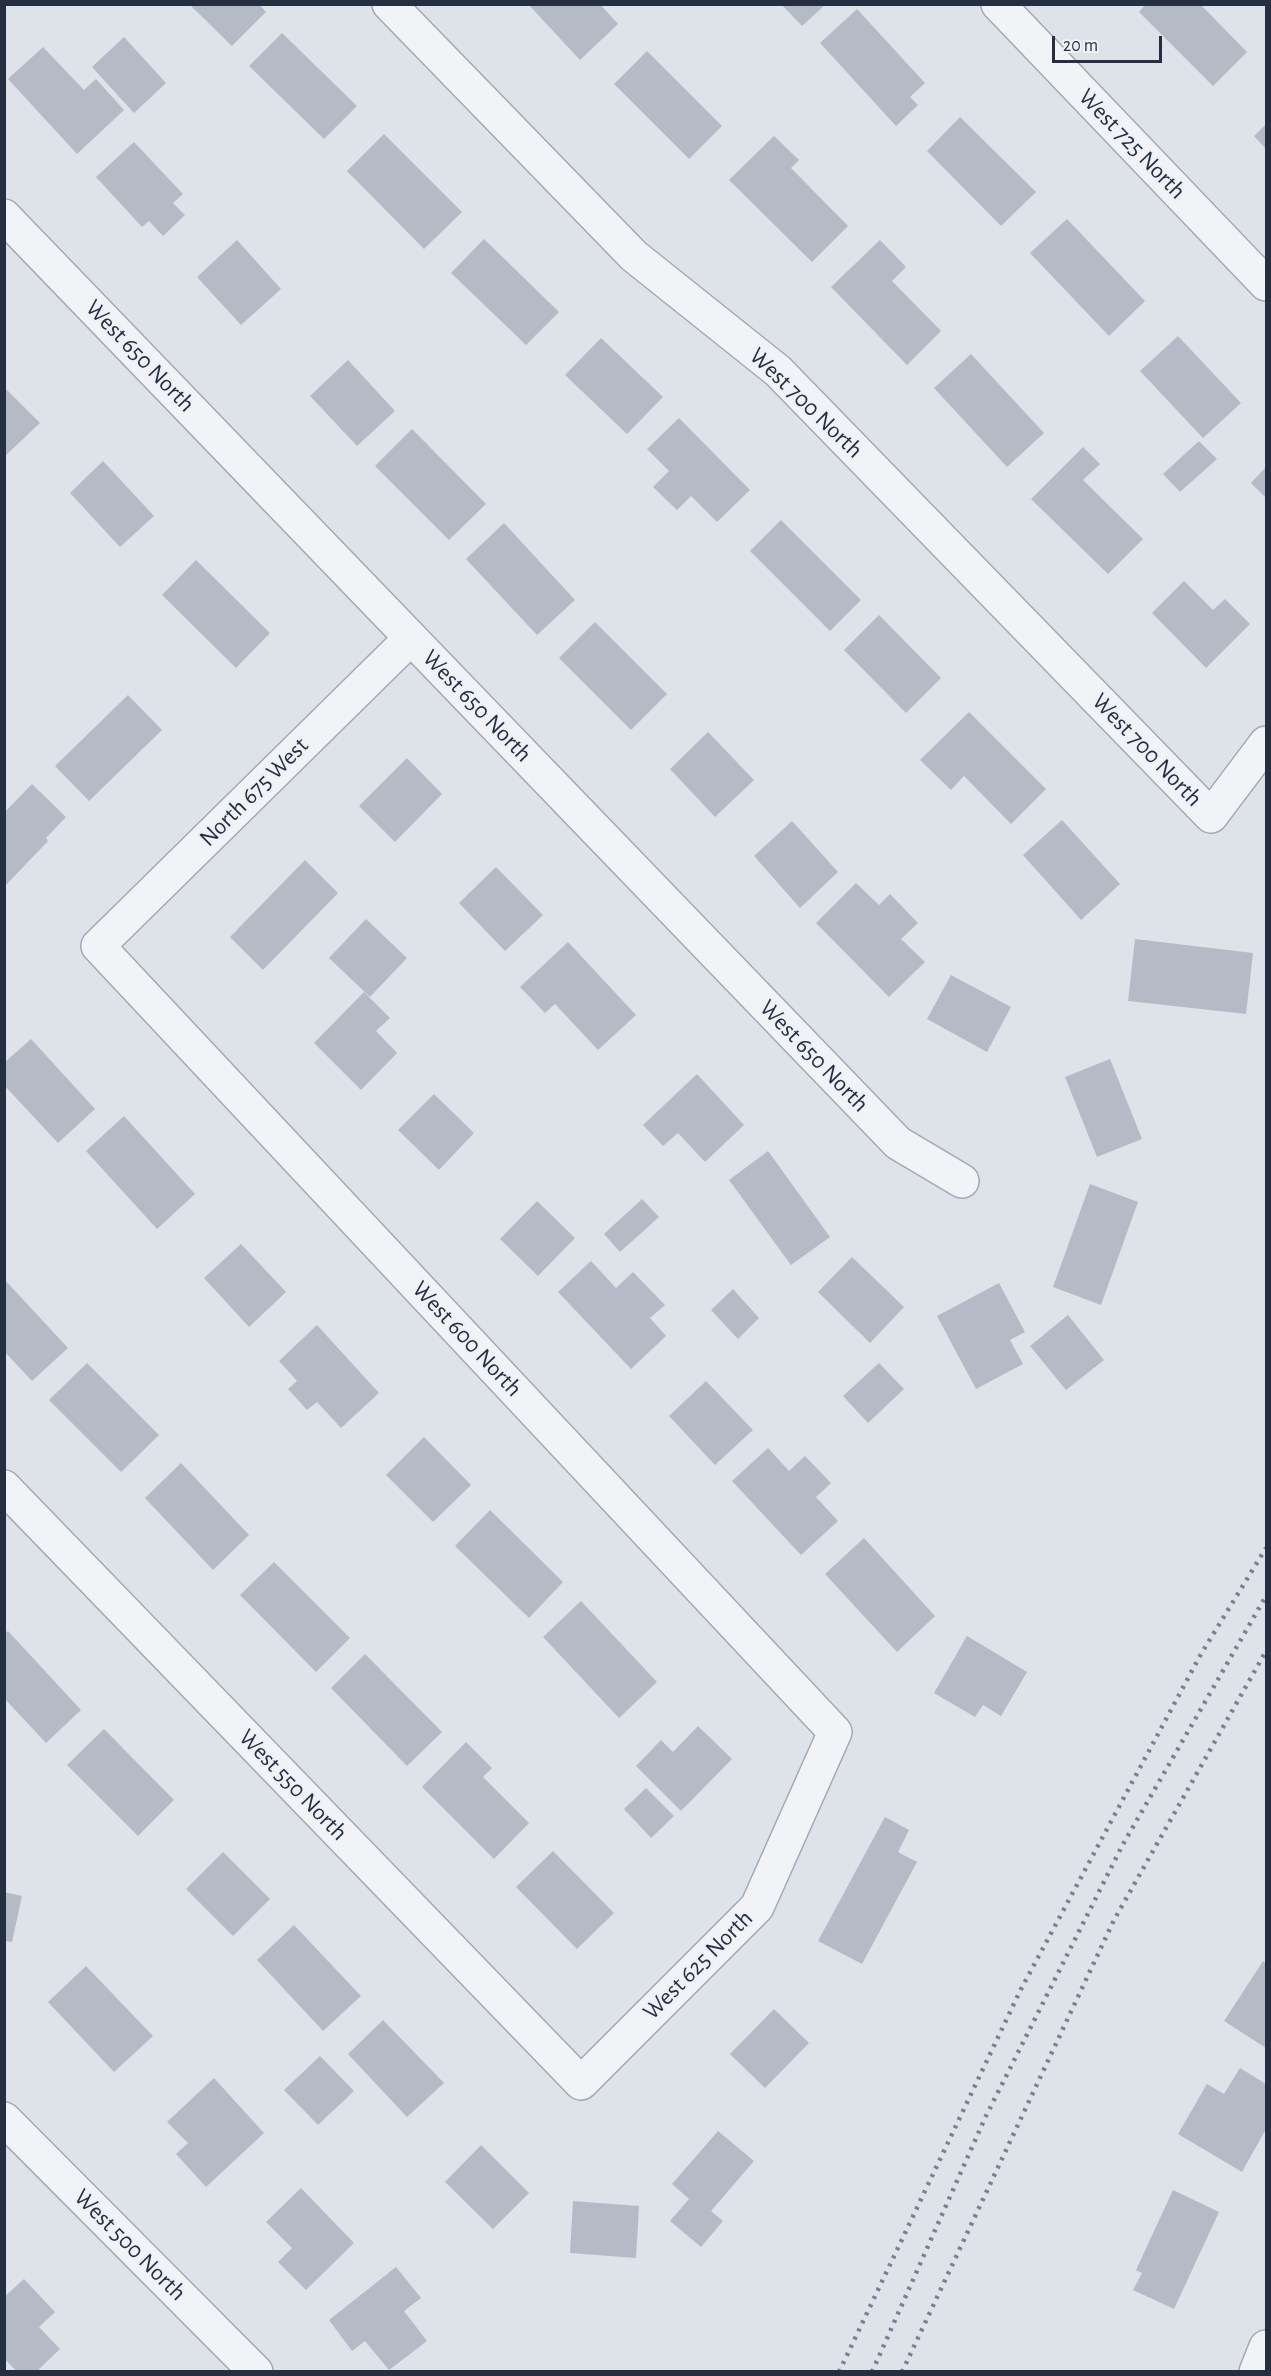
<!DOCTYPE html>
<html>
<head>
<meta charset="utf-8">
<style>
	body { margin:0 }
	#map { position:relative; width:1271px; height:2376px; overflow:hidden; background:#dee2e9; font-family:"Alegreya Sans",sans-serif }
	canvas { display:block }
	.frame { position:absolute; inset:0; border:6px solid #262f41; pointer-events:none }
	.scale { position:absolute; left:1052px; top:36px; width:110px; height:27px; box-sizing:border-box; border:3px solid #262f41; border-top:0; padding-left:8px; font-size:18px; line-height:21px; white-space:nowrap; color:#262f41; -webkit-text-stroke:4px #eef1f6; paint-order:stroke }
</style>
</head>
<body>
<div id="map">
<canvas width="1271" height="2376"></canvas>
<div class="frame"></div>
<div class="scale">20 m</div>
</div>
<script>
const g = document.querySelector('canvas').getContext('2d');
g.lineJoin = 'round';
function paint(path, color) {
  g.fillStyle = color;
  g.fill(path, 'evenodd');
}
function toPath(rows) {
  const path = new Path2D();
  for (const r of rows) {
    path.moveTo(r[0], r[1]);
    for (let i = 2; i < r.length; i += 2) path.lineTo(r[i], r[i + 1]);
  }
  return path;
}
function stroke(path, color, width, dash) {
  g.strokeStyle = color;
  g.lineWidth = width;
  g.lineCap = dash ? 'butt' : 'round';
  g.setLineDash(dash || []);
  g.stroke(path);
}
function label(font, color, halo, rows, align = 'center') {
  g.font = font + ' "Alegreya Sans",sans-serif';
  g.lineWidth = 5;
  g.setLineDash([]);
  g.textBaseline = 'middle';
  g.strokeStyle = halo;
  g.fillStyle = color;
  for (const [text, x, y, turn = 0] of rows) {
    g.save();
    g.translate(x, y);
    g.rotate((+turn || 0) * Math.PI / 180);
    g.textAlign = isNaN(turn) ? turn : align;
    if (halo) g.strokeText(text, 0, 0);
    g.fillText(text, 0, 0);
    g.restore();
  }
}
const building = toPath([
	[189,4,259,4,266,12,232,46],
	[528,4,600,4,618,24,580,60],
	[1146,4,1200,4,1247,52,1213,86,1139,12],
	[782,5,825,5,802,26],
	[857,9,925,83,910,97,918,105,896,126,820,43],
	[282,33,357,106,324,139,249,66],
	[124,37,166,83,134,113,92,67],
	[43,47,84,90,96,79,124,110,77,154,8,79],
	[647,51,722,126,689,159,614,84],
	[960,117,1036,192,1001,226,927,151],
	[1266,124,1266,149,1254,136],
	[384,134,462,212,424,249,347,171],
	[774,136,799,160,791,168,848,226,812,262,729,180],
	[134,142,183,194,173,203,185,215,163,236,149,221,142,227,96,177],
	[1067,219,1145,301,1109,336,1030,253],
	[484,239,559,312,526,345,451,273],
	[237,240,281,289,241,325,197,277],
	[880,240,906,267,892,281,941,331,907,365,831,287],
	[1178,336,1241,403,1203,438,1140,371],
	[601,338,663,397,627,434,565,375],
	[971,354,1044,433,1007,467,934,388],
	[348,360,395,411,357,446,310,396],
	[4,387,40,423,4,457],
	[679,418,750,490,717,522,691,496,677,510,653,487,669,471,647,449],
	[412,429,486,504,449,540,375,466],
	[1199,441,1217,459,1180,492,1163,474],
	[1083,447,1100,464,1083,480,1143,539,1108,574,1031,499],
	[103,461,154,516,120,547,70,493],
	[1266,467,1266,498,1251,483],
	[781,520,861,600,830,631,750,551],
	[504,523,575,600,537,635,466,559],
	[196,560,270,633,236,668,162,595],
	[1184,581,1213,610,1225,599,1250,624,1206,668,1152,613],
	[879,615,941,678,906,713,844,650],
	[595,622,667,694,631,730,559,658],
	[128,695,162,730,89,801,55,766],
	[969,712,1046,789,1011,824,964,776,951,790,920,760],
	[708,732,754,780,715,817,670,769],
	[407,758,442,794,395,842,359,806],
	[32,784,66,817,46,838,48,841,4,887,4,813],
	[1062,820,1120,884,1081,920,1023,855],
	[792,821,838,872,800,908,754,856],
	[305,860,338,893,263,970,230,937],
	[496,867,543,915,505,951,459,903],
	[856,883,879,905,890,894,918,923,901,939,925,962,889,997,816,923],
	[366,919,407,958,370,997,329,958],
	[1135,939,1253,953,1246,1014,1128,1001],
	[568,942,636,1015,598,1050,555,1004,545,1013,520,987],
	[951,975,1011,1007,987,1052,927,1019],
	[364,992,390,1018,376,1031,397,1053,361,1090,314,1043],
	[31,1039,95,1109,58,1143,4,1085,4,1063],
	[1110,1059,1142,1139,1097,1157,1065,1077],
	[697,1074,744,1125,705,1162,678,1133,663,1146,643,1125],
	[434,1094,474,1133,439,1170,398,1130],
	[124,1116,195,1194,157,1229,86,1151],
	[768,1151,830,1237,791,1265,729,1180],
	[1090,1184,1138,1202,1101,1305,1053,1287],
	[642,1199,659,1217,620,1252,604,1234],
	[537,1201,575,1238,538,1276,500,1239],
	[241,1244,286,1292,249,1327,204,1278],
	[852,1257,904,1307,870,1343,818,1292],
	[591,1261,616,1288,633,1272,665,1305,650,1318,666,1336,631,1369,558,1292],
	[4,1279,68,1348,32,1381,4,1351],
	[999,1283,1025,1332,1010,1340,1023,1364,976,1389,937,1316],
	[733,1289,759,1318,738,1339,711,1310],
	[1068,1315,1104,1360,1066,1390,1030,1346],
	[317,1325,379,1393,341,1428,317,1402,307,1410,288,1389,297,1381,279,1361],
	[87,1363,159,1435,121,1472,49,1400],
	[879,1363,904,1389,868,1423,843,1396],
	[706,1381,753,1430,715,1465,669,1416],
	[424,1437,471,1485,433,1522,386,1475],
	[768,1448,789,1471,805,1456,831,1483,816,1497,838,1521,801,1555,732,1481],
	[181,1463,249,1535,213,1570,145,1498],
	[490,1510,563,1582,529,1618,455,1546],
	[864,1538,935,1616,897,1652,825,1574],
	[274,1562,350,1638,316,1672,240,1595],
	[581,1601,657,1682,619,1718,543,1637],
	[8,1631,81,1710,46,1743,4,1698,4,1634],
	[967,1636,1027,1672,1001,1716,983,1705,975,1717,934,1693],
	[365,1654,442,1732,407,1766,331,1688],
	[698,1726,732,1759,681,1811,636,1766,661,1740,673,1752],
	[104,1729,174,1800,138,1836,67,1765],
	[466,1742,492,1768,483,1777,529,1823,494,1859,422,1787],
	[646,1788,674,1816,651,1838,624,1809],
	[885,1817,909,1830,898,1852,917,1862,862,1964,818,1941],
	[553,1851,614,1913,577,1949,516,1887],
	[223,1852,270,1899,233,1936,186,1889],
	[4,1892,22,1896,12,1942,4,1941],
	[294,1925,361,1996,323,2031,257,1960],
	[1263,1961,1266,1963,1266,2048,1224,2021],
	[86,1966,153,2036,114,2072,48,2002],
	[774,2009,809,2043,765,2088,730,2054],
	[383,2020,444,2083,407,2117,348,2054],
	[320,2056,354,2091,318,2125,284,2090],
	[1240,2068,1266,2084,1266,2129,1242,2172,1178,2134,1207,2084,1224,2094],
	[214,2078,264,2133,206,2187,176,2154,188,2143,167,2122],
	[718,2131,754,2161,711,2211,723,2221,701,2247,670,2221,689,2199,672,2184],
	[481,2145,529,2193,493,2229,445,2182],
	[301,2188,354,2243,306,2290,278,2262,292,2248,266,2222],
	[1173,2190,1219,2212,1174,2309,1133,2290,1142,2273,1136,2270],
	[573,2201,639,2206,636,2258,570,2253],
	[396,2267,421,2298,404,2311,427,2341,389,2370,365,2341,352,2351,329,2320],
	[24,2279,55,2312,39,2327,60,2349,36,2372,17,2372,4,2358,4,2297]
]);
const minor = toPath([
	[389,4,634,256,778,371,1211,816,1266,743],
	[998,4,1266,284],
	[4,216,898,1143,962,1181],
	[4,1487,581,2083,757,1907,835,1732,98,946,411,638],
	[4,2119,256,2372],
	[1256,2372,1266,2347]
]);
const rail = toPath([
	[839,2372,1020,1991,1201,1654,1266,1548],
	[872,2372,985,2118,1122,1846,1266,1596],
	[902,2372,1114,1920,1266,1651]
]);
const streetNames = [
	["West 725 North",1132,144,46],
	["West 650 North",140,356,46],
	["West 700 North",806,403,44],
	["West 650 North",477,706,46],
	["West 700 North",1147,750,46],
	["North 675 West",254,792,-45],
	["West 650 North",814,1056,46],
	["West 600 North",467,1339,47],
	["West 550 North",293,1785,46],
	["West 625 North",698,1965,-45],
	["West 500 North",130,2245,45]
];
paint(building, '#b5bbc6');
stroke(minor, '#a3a9b3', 36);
stroke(minor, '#f1f3f7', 33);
stroke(rail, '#768193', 4.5, [3, 6]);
label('24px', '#262f41', '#eef1f6', streetNames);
</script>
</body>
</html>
